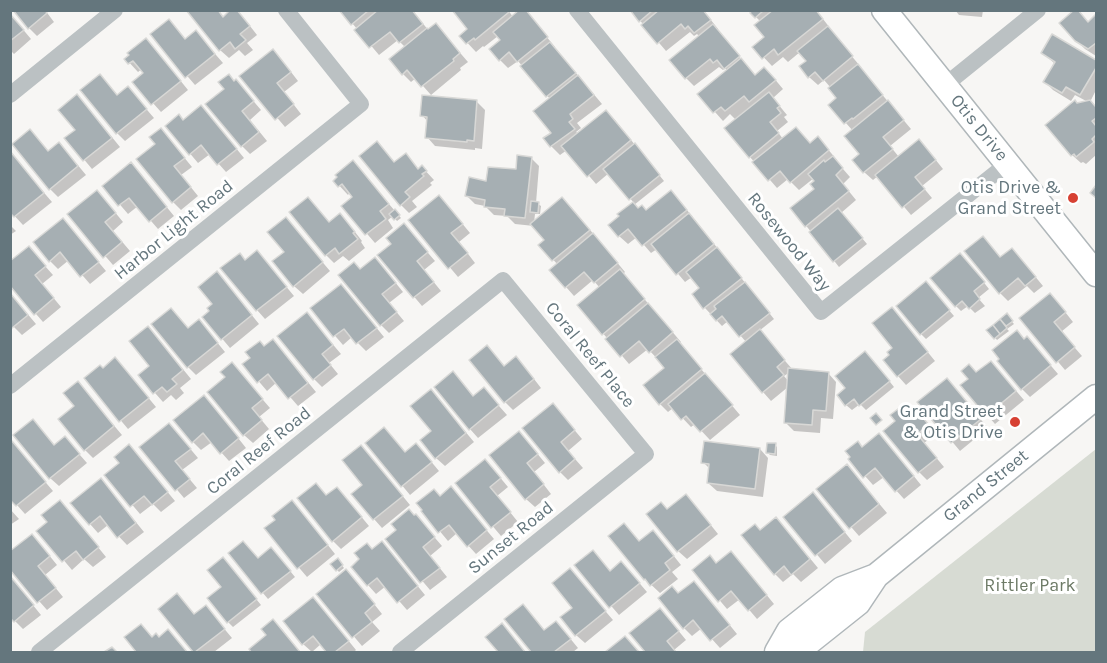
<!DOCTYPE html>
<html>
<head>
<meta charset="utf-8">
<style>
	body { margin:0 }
	#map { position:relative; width:1107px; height:663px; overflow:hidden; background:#f7f6f4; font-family:Karla,sans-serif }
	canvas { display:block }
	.frame { position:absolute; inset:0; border:12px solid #64767d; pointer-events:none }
</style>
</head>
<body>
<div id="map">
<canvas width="1107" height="663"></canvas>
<div class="frame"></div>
</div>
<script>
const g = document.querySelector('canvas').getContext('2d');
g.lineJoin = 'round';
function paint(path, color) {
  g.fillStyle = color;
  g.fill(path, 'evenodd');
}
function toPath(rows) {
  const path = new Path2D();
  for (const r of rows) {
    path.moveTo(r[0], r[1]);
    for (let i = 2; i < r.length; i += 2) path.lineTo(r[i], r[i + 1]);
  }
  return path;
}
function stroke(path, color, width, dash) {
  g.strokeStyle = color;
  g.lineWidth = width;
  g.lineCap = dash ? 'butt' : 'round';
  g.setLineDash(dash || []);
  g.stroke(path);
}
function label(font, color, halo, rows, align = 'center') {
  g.font = font + ' Karla,sans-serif';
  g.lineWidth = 6;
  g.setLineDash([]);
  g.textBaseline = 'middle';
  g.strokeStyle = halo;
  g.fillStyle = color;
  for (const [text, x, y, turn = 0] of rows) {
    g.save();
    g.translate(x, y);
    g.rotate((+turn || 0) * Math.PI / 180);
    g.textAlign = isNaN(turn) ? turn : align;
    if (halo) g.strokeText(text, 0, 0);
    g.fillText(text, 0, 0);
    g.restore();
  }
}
const green = toPath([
	[1096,449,1096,652,863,652,865,632]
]);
const shadow = toPath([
	[45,10,54,22,37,36,29,28],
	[341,10,412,10,429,31,436,25,468,62,460,68,461,70,431,95,416,78,411,82,403,74,405,47,398,40,379,55],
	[508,10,513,17,531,18,555,47,554,47,602,104,577,123,581,128,576,132,579,134,606,112,615,120,664,181,634,205,639,210,647,211,679,200,774,319,759,331,793,370,828,373,836,382,833,419,821,418,820,433,794,431,785,422,788,387,771,401,763,392,746,342,728,321,722,326,705,308,694,294,701,288,692,277,685,282,657,249,651,253,637,237,628,244,619,236,621,216,620,214,634,203,609,173,596,184,567,150,560,155,551,146,545,139,553,133,550,99,518,61,508,68,500,60,502,40,498,36,484,47,483,46,476,52,461,36],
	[790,372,789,382,784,376],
	[631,10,703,10,718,29,717,30,755,76,773,77,783,89,773,98,787,115,784,117,788,122,777,131,783,139,826,147,837,160,836,161,850,177,843,184,856,200,841,213,867,244,839,267,792,208,816,189,816,181,814,178,799,190,788,179,777,188,750,157,736,120,730,114,723,121,699,94,727,71,725,68,723,70,719,67,694,86,686,78,700,37,697,34,694,36,690,32,666,51],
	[755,10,816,10,830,28,829,29,860,66,859,67,911,129,890,146,899,157,927,149,943,169,922,186,932,198,911,215,878,176,873,180,864,172,861,155,853,131,830,105,838,99,831,88,824,80,818,85,809,77,808,61,800,52,788,62,783,57,772,66,754,47,766,37,761,22,752,13],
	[955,10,983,10,982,17,959,15],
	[10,14,31,39,14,54,10,50],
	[1096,16,1096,56,1085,49,1076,40,1088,23],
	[243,17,257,35,247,43,253,50,245,56,239,50,229,58,220,50,224,18],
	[196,32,223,63,195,85,152,35,186,40],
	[1053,36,1096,61,1096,90,1090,102,1096,107,1096,155,1086,164,1083,162,1081,163,1072,155,1047,125,1077,104,1088,102,1075,95,1071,101,1053,90,1045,82,1055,64,1043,53],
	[154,48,188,90,161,112,134,82,145,73,142,69,138,72,126,59],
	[281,59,298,81,284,92,301,114,285,127,242,76],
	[235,82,244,90,261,110,250,120,267,141,250,154,242,146],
	[136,97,154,118,125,141,117,133],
	[477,102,485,110,482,149,475,148,475,150,435,146,427,137,428,122,422,115],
	[85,104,120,147,92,169,67,139,77,130],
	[210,116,244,158,226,172,210,154,198,163,167,126],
	[30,131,49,152,67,152,86,175,58,197,50,189],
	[169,139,192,167,181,175,198,196,181,210,173,202],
	[10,153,52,202,23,225,10,211],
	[531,158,539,166,536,203,538,204,541,206,540,214,535,214,534,223,571,207,625,272,623,274,681,342,679,343,740,415,710,440,695,424,691,427,673,408,668,412,660,404,666,368,648,349,629,364,579,305,600,288,593,280,574,296,551,270,558,265,540,245,546,240,534,226,515,224,507,216,494,215,485,206,475,204,466,195,488,183,517,171],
	[353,162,401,218,397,221,393,216,388,220,393,228,375,243,343,206,354,197,350,192,348,195,335,181],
	[395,164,414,164,419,170,422,167,434,180,430,183,432,185,412,201,417,207,409,213,401,205],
	[139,173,174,216,158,229,138,206,128,214,104,186],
	[105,200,123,222,113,231,130,251,113,265,69,214],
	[447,205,470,233,459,242,475,263,458,277,410,220],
	[286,219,330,271,303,294,294,286,286,252],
	[63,220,106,271,90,284,69,260,58,269,50,261],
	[329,223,348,223,362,241,361,242,365,248,349,261,343,256,334,263,326,255],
	[10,225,16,231,10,235],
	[404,225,435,261,424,270,441,291,422,306,379,255,393,244],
	[983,238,1001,258,1020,258,1043,286,1034,293,1027,286,1008,301,1000,293],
	[37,257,53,275,42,284,61,307,43,322,10,284],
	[966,260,989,289,978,298,985,306,975,313,968,306,961,311,956,306],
	[246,261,265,261,294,296,265,319,257,310],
	[383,267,403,292,389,303,404,321,389,333,381,325,360,271],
	[225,282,259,324,230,348,204,317,214,305],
	[931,289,954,316,926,339,921,334],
	[10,293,36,324,22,335,13,326,10,328],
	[349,294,384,337,366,351,352,337,343,345,312,309],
	[1058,303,1073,322,1061,332,1082,356,1065,370,1021,318],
	[307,314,341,354,329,363,338,374,322,387,314,379],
	[1006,315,1014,324,1007,329,1009,331,997,340,989,330],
	[900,318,935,361,906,385,898,376,891,355,895,348],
	[189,330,207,330,225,352,196,375,188,367],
	[1017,332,1025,340,1035,347,1058,374,1030,397,1022,389],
	[156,336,191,379,180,388,184,393,176,400,171,395,163,402,140,376,151,366],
	[265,347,281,349,316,392,298,406,277,382,267,391,244,364],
	[871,358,894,387,866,410,860,404,852,410,846,405,847,388],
	[232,364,270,408,259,417,269,429,253,443,244,435],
	[524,366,541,388,513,410,505,402,505,367],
	[124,368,156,407,128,429,86,379,103,369],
	[999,371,1024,400,995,424,962,386,977,374],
	[947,380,988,428,960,451,920,403],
	[78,383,122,435,93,458,85,450,76,407],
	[484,389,507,415,478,438,470,429,474,398],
	[439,400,474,442,445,466,436,458,433,432],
	[212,405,246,448,229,461,212,442,201,450,193,442],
	[913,408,936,434,924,443,944,467,927,480,919,472,903,416],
	[561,414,582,439,568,451,583,468,568,480,560,472],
	[177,433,198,458,182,470,197,488,184,498,141,447],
	[65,438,87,463,59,486,50,478,54,446],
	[527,441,545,463,534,472,551,494,535,507,526,499],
	[12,443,53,491,25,514,17,505],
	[367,443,405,453,424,453,439,471,410,495],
	[888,444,921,485,904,499,884,477,873,485,850,459,863,449],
	[775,445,777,447,777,456,770,455,768,453],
	[760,449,768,458,763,497,717,491,708,483,710,469,703,462],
	[137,455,175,501,161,512,153,504,140,514,107,475,121,464],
	[369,455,410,505,382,528,374,519],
	[493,469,508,487,497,496,518,522,501,536,457,484],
	[855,475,887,513,859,536,818,489],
	[451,488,494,539,476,554,457,533,448,541,423,511],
	[109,489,144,532,127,545,108,525,98,533,90,524],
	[327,497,345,497,369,526,341,549,333,541],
	[821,503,852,541,825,564,785,517],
	[694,504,718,534,687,559,678,551,668,510],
	[10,509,19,519,10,525],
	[68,510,106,557,93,567,84,559,72,570,39,531],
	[300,510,335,554,307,577,266,529],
	[416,516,442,546,430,556,447,577,430,590,387,539],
	[624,525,640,542,661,540,681,565,672,572,678,579,660,593,645,579],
	[784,527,818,568,801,582,793,574,783,582,775,574,761,531],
	[40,544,57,565,45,575,63,597,47,610,10,568],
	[373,551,390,552,425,595,407,610,386,586,376,594,368,585],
	[593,552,611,572,630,572,647,592,619,615,576,565],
	[230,554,258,560,277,555,295,577,268,599],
	[338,560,344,568,339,572,332,564],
	[739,561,774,604,757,619,740,599,727,609,694,570,717,564],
	[228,564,261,605,233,627,228,622,223,587],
	[570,570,613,620,585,643,576,635],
	[10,577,41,615,23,629,10,616],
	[355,580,382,614,372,622,380,631,362,646,318,594],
	[702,591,737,634,720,648,702,628,692,636,684,628,679,595],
	[177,595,195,615,206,607,232,638,214,652,195,652,160,609],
	[322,608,356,650,354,652,328,652,321,644,312,652,303,644],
	[668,618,686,640,674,650,676,652,647,652,631,633],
	[506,619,545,631,564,631,578,648,573,652,533,652],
	[273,621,282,629,300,652,253,652,251,650,268,636],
	[126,638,177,640,187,652,138,652]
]);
const building = toPath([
	[13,10,45,10,47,13,28,29,13,10],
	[186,10,218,10,223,17,230,10,237,10,250,26,240,34,246,40,235,49,230,42,219,51,186,10],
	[339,10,369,10,351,25,339,10],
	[378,10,412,10,423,24,399,43,390,32,369,48,354,30,378,10],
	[452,10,508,10,509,12,475,40,474,38,466,44,459,36,467,29,452,10],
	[519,10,526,10,548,37,517,62,509,52,499,61,489,49,500,40,493,32,519,10],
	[630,10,653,10,639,22,630,10],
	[659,10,703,10,711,20,694,33,688,26,685,29,681,24,657,44,641,25,659,10],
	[752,10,764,10,755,18,750,13,752,10],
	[773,10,816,10,823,19,778,55,774,49,762,59,752,47,764,37,754,25,773,10],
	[1074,10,1078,10,1088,22,1096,14,1096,43,1088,49,1075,41,1059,23,1074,10],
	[10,14,24,30,10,41,10,14],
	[169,19,185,39,196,30,215,54,185,78,150,34,169,19],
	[436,23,460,53,453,59,454,61,421,87,407,70,402,75,389,59,427,28,428,29,436,23],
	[713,24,740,56,724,69,717,60,713,63,710,59,685,79,669,60,713,24],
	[828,26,853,56,823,81,815,72,808,78,799,66,806,61,797,51,828,26],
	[1052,34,1096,60,1096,68,1080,95,1066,87,1062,93,1043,82,1055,62,1041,53,1052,34],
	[146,38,181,81,151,105,132,82,143,73,133,61,128,64,124,59,129,55,127,53,146,38],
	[550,42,576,73,546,97,520,66,550,42],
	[273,49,291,72,277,83,294,104,275,120,239,76,273,49],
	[741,58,755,75,764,67,776,80,749,102,744,96,725,111,721,107,713,113,697,94,741,58],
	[858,64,883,95,853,119,852,118,844,124,828,105,836,98,828,88,858,64],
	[100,74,117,95,128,86,147,109,116,134,80,90,100,74],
	[229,74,234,81,236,79,254,101,242,111,259,132,241,147,205,104,224,89,218,82,229,74],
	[578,75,594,95,570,114,573,119,569,122,575,129,550,147,543,138,551,133,533,111,578,75],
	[769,92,780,106,777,108,781,113,770,122,779,133,749,158,724,128,769,92],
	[77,94,112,138,83,161,64,138,75,130,58,110,77,94],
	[422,95,477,100,474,141,467,140,467,142,425,138,427,117,420,116,422,95],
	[888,100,904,120,883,137,893,149,863,173,852,160,859,154,844,136,888,100],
	[1075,100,1077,103,1090,100,1095,106,1096,105,1096,118,1092,121,1096,126,1096,135,1092,139,1094,142,1076,157,1074,154,1071,156,1045,125,1075,100],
	[201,105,237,149,217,165,201,145,189,155,165,126,179,114,183,120,201,105],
	[606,110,631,140,587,177,561,146,606,110],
	[796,127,810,143,818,136,829,150,790,183,780,171,768,181,752,162,796,127],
	[161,128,185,158,174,166,191,187,172,203,136,159,155,144,149,137,161,128],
	[30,129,48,151,59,142,78,166,49,190,12,144,30,129],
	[919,139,936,160,915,177,925,189,902,208,875,175,919,139],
	[377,141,394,162,406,153,418,169,422,165,427,171,422,174,424,176,405,192,410,197,400,206,359,156,377,141],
	[635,143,660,175,629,200,603,169,635,143],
	[10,151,44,193,14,217,10,213,10,151],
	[517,155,532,157,525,218,504,216,505,209,484,207,485,200,465,196,469,177,486,181,488,167,516,169,517,155],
	[833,156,843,168,836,175,849,191,805,227,790,208,814,189,810,184,814,181,808,174,824,160,825,162,833,156],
	[353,160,389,204,380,211,386,219,365,235,341,206,352,197,342,184,338,187,333,181,337,177,335,175,353,160],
	[131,162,167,207,149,222,129,198,118,206,102,186,131,162],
	[1096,185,1096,198,1090,193,1096,185],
	[97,190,116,213,105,222,122,242,103,258,67,214,97,190],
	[671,190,687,210,642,246,628,229,618,237,608,225,619,216,617,214,633,202,638,208,642,205,646,210,671,190],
	[439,195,463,224,451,233,468,253,448,269,408,220,439,195],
	[308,197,329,222,340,213,355,232,353,233,358,239,339,254,335,248,325,256,289,212,308,197],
	[562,197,590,230,552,261,538,245,544,240,530,224,562,197],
	[531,201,539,202,538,213,530,212,531,201],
	[838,208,863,238,833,262,809,232,838,208],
	[395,209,400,215,394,220,389,214,395,209],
	[689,213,714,244,676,275,651,244,689,213],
	[286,217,323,262,293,287,272,261,284,252,267,232,286,217],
	[63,218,99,262,80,277,60,252,49,262,33,242,63,218],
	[404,223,428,252,417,261,434,282,413,298,377,255,391,244,386,238,404,223],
	[593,233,618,263,594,283,584,272,565,288,549,270,593,233],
	[983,236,1000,257,1012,248,1036,277,1025,286,1018,278,999,294,964,251,983,236],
	[29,246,46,266,35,275,54,298,34,315,10,286,10,261,29,246],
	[717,247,742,278,703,309,692,294,699,288,686,272,717,247],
	[257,250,287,287,256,311,220,268,240,253,245,260,257,250],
	[960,253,985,282,974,291,980,299,969,309,962,301,955,307,930,278,960,253],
	[375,257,396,283,382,294,397,312,380,326,338,275,354,262,360,269,375,257],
	[620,269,645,299,602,335,577,305,620,269],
	[217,271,252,315,221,340,202,317,209,311,207,308,212,304,198,287,217,271],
	[926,281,950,310,920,335,896,306,926,281],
	[745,282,770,313,739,337,722,316,716,321,710,314,716,309,714,306,745,282],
	[341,284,377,328,356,344,344,329,333,337,310,308,341,284],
	[10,293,28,315,12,328,10,326,10,293],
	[1050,293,1066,312,1054,322,1075,347,1056,363,1019,318,1050,293],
	[648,303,673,332,649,353,639,341,620,357,605,339,648,303],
	[892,307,928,352,897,377,883,360,889,355,887,352,892,348,872,323,892,307],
	[171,308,188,328,199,319,218,343,187,368,151,324,171,308],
	[307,312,333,345,322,354,331,365,313,380,277,336,307,312],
	[1007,313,1013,321,1006,326,1000,319,1007,313],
	[1000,319,1007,328,1000,334,993,325,1000,319],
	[993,325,1000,334,994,339,986,330,993,325],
	[148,326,183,370,172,379,177,384,167,392,162,387,153,394,138,375,149,366,129,341,148,326],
	[760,329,785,360,777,367,784,375,762,393,730,354,760,329],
	[1017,330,1024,339,1027,336,1051,365,1021,390,997,361,999,359,992,350,1017,330],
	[273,339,308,383,288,399,268,374,257,383,242,364,250,358,245,352,260,341,264,346,273,339],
	[677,339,702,369,659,405,643,385,664,368,655,357,677,339],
	[487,345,504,366,516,356,534,379,504,403,469,360,487,345],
	[865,351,890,381,859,406,854,399,845,406,837,395,845,388,835,376,865,351],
	[115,357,149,398,119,422,84,378,100,365,103,368,115,357],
	[991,361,1016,391,986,416,960,385,968,379,961,371,969,364,976,372,991,361],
	[232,362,263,399,252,408,262,420,243,436,207,392,225,377,220,372,232,362],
	[788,368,829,372,826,411,813,410,812,425,784,423,788,368],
	[453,371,473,396,484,387,499,405,469,430,434,387,453,371],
	[705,373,733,405,700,432,686,416,681,420,668,404,705,373],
	[947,378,981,419,951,443,917,402,947,378],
	[78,381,114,426,84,451,58,419,74,406,63,393,78,381],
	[431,389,466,433,435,459,420,440,431,431,410,406,431,389],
	[204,395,239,438,220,454,203,433,192,443,173,420,204,395],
	[553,403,575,430,561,442,575,459,559,473,522,428,553,403],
	[913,406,929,425,917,434,937,458,918,473,883,431,895,421,890,415,898,409,903,415,913,406],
	[876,413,882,420,876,425,870,418,876,413],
	[33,419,54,445,65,436,80,454,49,479,13,435,33,419],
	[169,423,191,449,175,461,190,479,175,491,139,447,169,423],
	[384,427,405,452,416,443,432,462,401,487,365,443,384,427],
	[519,431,538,454,527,463,544,484,525,500,489,455,519,431],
	[879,433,914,476,895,492,875,468,863,478,848,459,850,457,845,451,858,441,862,447,879,433],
	[12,441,46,482,16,506,10,500,10,442,12,441],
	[704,441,760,448,755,489,707,483,709,464,701,463,704,441],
	[767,443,776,443,775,454,766,453,767,443],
	[129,444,168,492,152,505,144,496,130,507,104,475,119,463,114,457,129,444],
	[361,445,403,496,373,520,351,494,362,485,342,460,361,445],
	[485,459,501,478,490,487,511,512,491,528,455,483,485,459],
	[847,464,879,504,849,529,816,489,847,464],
	[101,478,136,523,117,538,100,516,89,525,70,503,101,478],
	[316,483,326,495,337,487,362,517,332,542,297,498,316,483],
	[451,486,487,530,467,547,449,525,438,533,421,511,422,510,416,503,434,489,440,496,451,486],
	[813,492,845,532,815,556,783,517,813,492],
	[686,494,711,525,677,552,646,514,661,502,667,509,686,494],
	[60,500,99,547,83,560,76,551,62,562,36,531,47,522,41,515,60,500],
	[292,500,328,545,297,569,264,528,275,520,272,516,292,500],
	[409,509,414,515,416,514,435,537,423,547,440,568,420,583,385,539,396,530,391,524,409,509],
	[776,517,810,559,791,575,784,566,774,575,741,535,755,524,760,530,776,517],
	[624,523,639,541,653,530,674,556,665,563,670,570,650,586,645,579,644,580,608,536,624,523],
	[32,534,50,556,38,566,56,588,37,603,10,570,10,551,32,534],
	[243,541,258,558,271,547,291,571,261,594,228,553,243,541],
	[382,541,418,586,397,603,377,578,367,586,351,567,359,559,354,553,367,543,372,549,382,541],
	[593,550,610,571,621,561,640,583,609,608,574,565,593,550],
	[731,551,767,595,748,611,731,591,718,602,692,570,710,555,716,563,731,551],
	[223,557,257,599,227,623,207,598,221,587,207,570,223,557],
	[338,558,343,565,336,571,330,564,338,558],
	[570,568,606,611,575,636,560,617,572,608,552,583,570,568],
	[346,569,375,604,365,613,372,622,352,638,316,594,346,569],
	[10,576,34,605,14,622,10,618,10,576],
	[694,581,730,625,710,641,693,620,683,629,658,598,672,586,678,593,694,581],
	[177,593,194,614,206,605,225,629,195,652,193,652,158,609,177,593],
	[313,597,349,641,335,652,326,652,313,636,302,645,283,621,313,597],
	[523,604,544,630,556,621,571,639,554,652,531,652,504,619,523,604],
	[660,608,679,631,667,641,676,652,645,652,629,633,660,608],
	[273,619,300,652,251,652,249,649,266,635,261,629,273,619],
	[502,623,525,652,498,652,485,637,502,623],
	[141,624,152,637,156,633,159,637,168,629,187,652,136,652,124,637,141,624],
	[625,636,639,652,605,652,625,636],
	[112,647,117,652,104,652,112,647]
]);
const street = toPath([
	[577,10,821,312,1007,164],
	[944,86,1038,10],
	[10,95,115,10],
	[10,386,361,104,286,10],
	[39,652,503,280,646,454,400,652]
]);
const secondary = toPath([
	[884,10,1096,274],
	[777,652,789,631,842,589,876,576],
	[788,652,804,646,858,603,876,576,1096,397]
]);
const markers = [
	[1073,198,6,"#d74133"],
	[1015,422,6,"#d74133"]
];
const streetNames = [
	["Otis Drive",979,128,51],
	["Harbor Light Road",174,230,-39],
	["Rosewood Way",789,242,51],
	["Coral Reef Place",590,355,51],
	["Coral Reef Road",259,451,-39],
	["Grand Street",986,486,-39],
	["Sunset Road",511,538,-39]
];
const poiNames = [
	["Otis Drive &",1061,188],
	["Grand Street",1061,209],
	["Grand Street",1003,412],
	["& Otis Drive",1003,433]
];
const parkNames = [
	["Rittler Park",1030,586]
];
paint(green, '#d7dbd3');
paint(shadow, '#0003');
paint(building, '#a6afb3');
stroke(building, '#d8d8d6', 1.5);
stroke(secondary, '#b0b7ba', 27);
stroke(street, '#bbc1c3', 16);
stroke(secondary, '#fff', 24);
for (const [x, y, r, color] of markers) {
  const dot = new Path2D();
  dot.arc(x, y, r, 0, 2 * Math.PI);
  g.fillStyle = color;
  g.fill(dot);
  stroke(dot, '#fff', 2);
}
label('18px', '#64767d', '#fff', streetNames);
label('18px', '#64767d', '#fff', poiNames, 'right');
label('18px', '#6d7a66', '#fff', parkNames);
</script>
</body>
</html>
